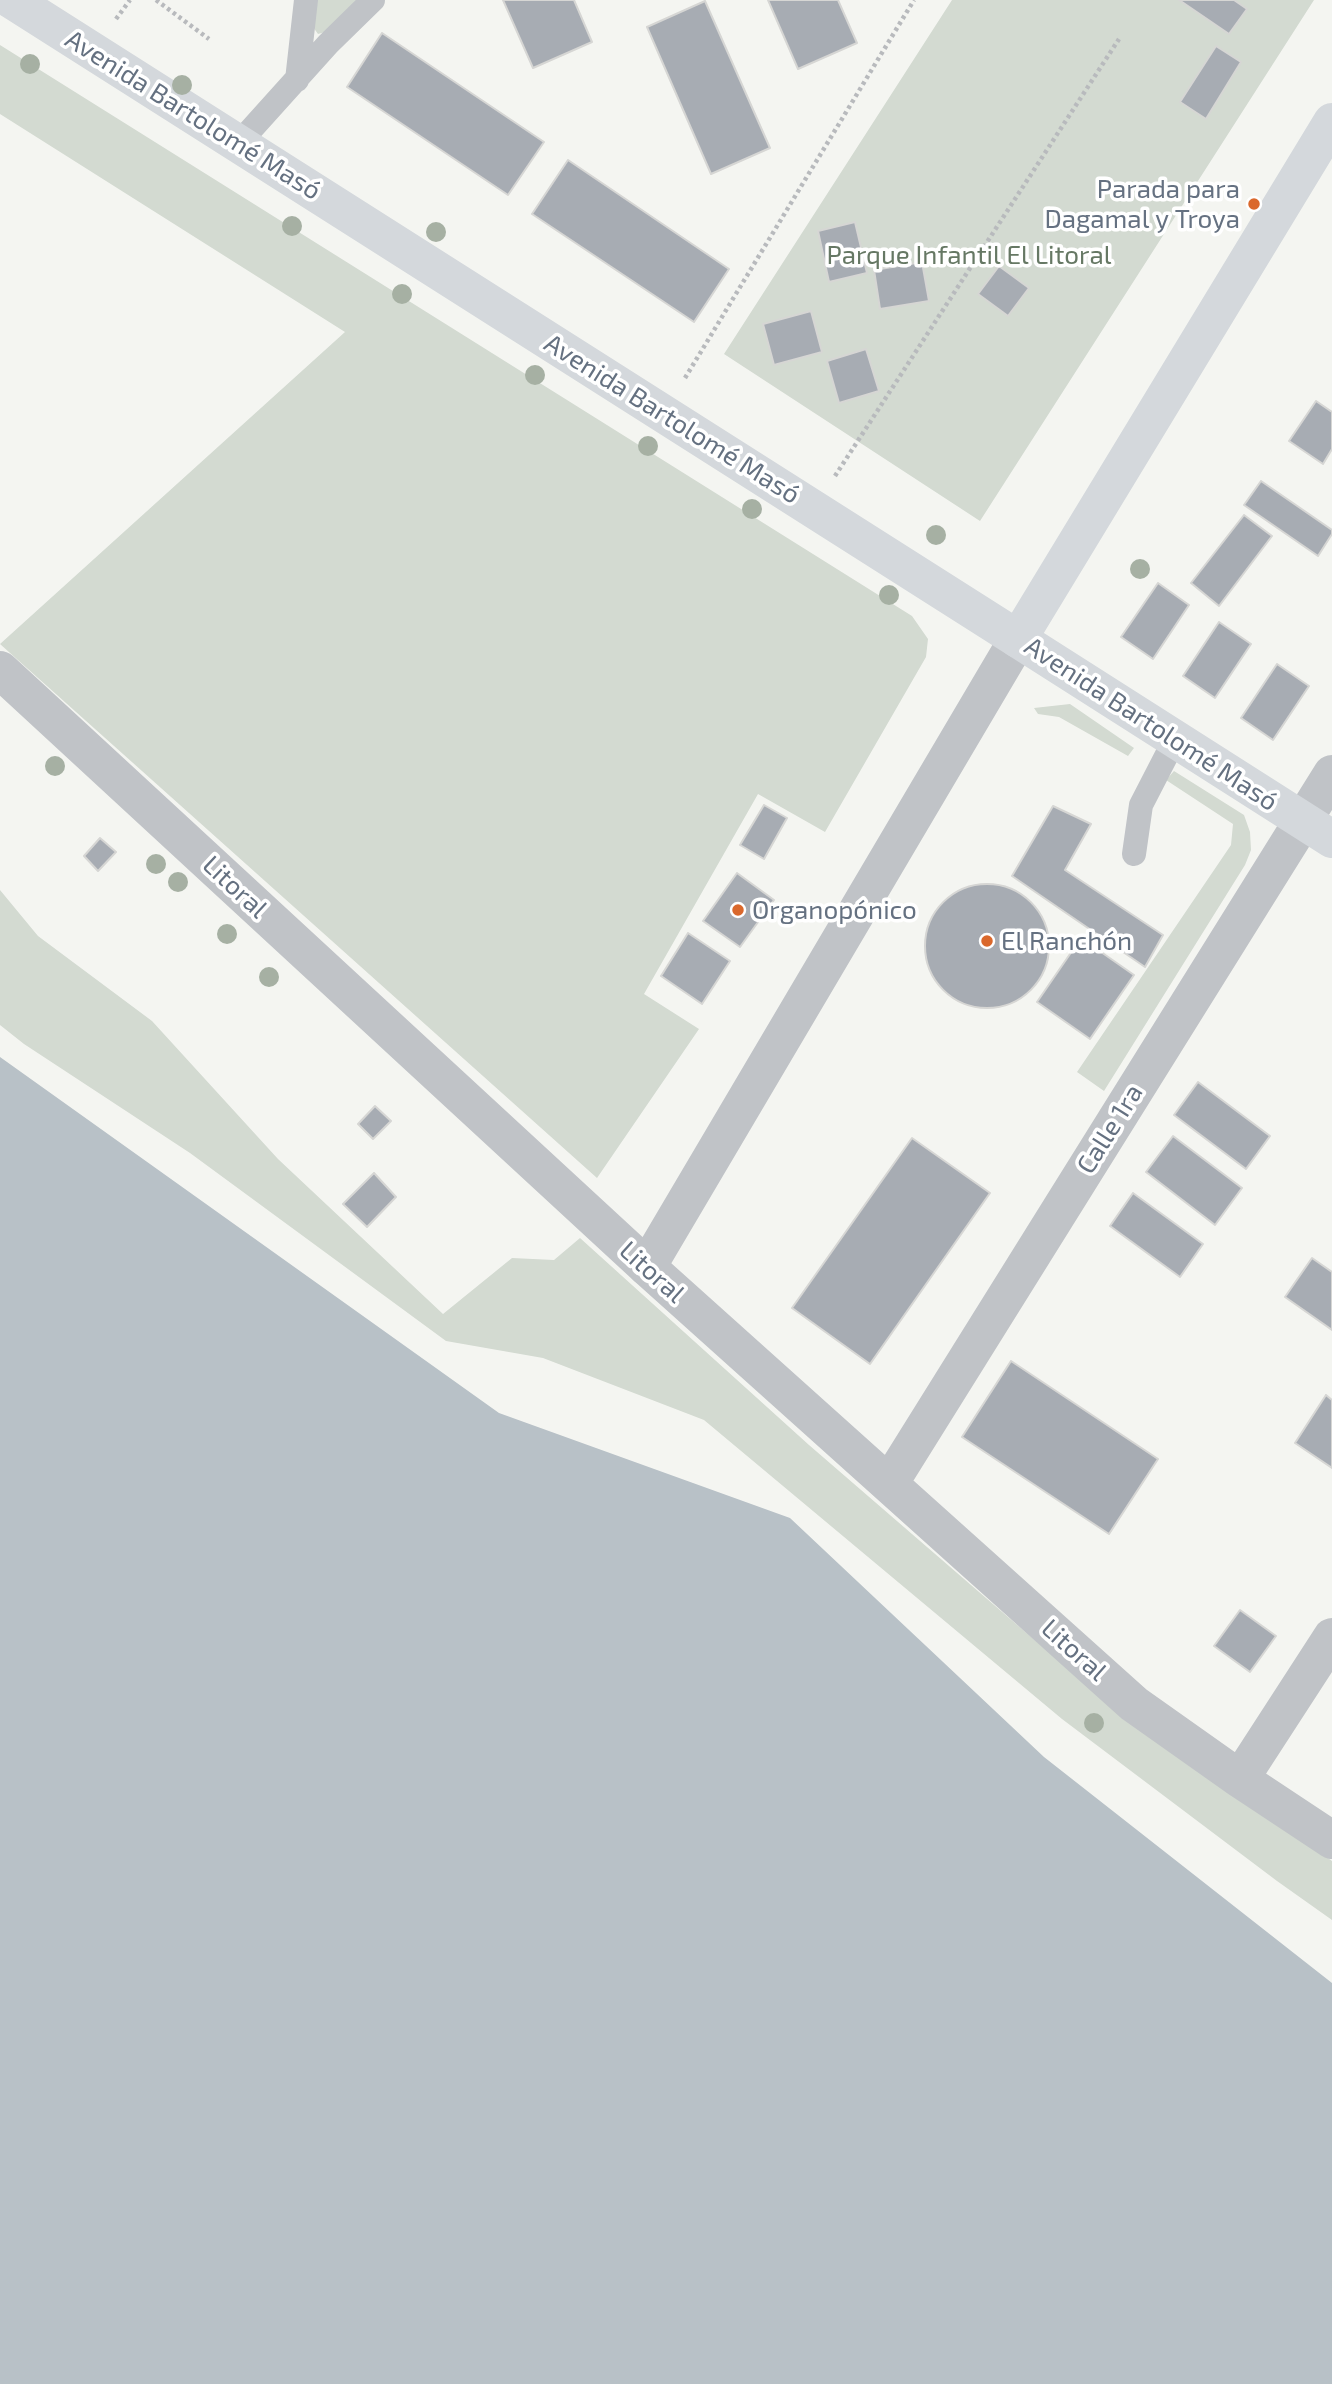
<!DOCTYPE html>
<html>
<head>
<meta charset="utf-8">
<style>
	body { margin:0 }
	canvas { display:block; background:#f4f5f1 }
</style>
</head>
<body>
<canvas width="1332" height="2384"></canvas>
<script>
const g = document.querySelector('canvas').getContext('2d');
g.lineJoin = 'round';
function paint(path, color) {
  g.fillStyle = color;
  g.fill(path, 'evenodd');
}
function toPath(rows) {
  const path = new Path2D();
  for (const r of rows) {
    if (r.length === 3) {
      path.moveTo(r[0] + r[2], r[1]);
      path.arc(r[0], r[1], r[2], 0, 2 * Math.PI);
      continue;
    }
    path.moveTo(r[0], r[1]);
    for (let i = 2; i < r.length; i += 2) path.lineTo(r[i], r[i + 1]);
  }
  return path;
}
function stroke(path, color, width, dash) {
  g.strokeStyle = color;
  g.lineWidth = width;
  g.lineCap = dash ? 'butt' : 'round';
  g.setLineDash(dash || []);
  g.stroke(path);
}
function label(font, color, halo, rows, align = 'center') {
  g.font = font + ' "Exo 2",sans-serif';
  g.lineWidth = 7;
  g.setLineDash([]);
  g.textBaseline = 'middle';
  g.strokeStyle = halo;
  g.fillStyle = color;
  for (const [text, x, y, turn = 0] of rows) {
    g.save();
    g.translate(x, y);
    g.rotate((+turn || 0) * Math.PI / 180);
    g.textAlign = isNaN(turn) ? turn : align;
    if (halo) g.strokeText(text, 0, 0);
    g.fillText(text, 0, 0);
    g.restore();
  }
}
const green = toPath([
	[317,0,362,0,329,31,318,34,313,27],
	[952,0,1314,0,980,521,724,354],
	[0,45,912,616,928,639,926,657,825,832,758,794,644,994,699,1029,597,1178,0,644,345,332,0,114],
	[1070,704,1134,748,1128,756,1059,717,1038,714,1034,708],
	[1174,771,1244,815,1250,832,1251,850,1245,865,1104,1091,1077,1072,1231,845,1233,824,1166,780],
	[0,890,38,936,152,1021,278,1159,443,1314,512,1258,554,1260,580,1238,809,1445,1045,1649,1332,1861,1332,1920,1277,1881,1062,1719,704,1420,543,1358,446,1341,190,1153,24,1044,0,1025]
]);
const water = toPath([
	[0,1057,499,1413,790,1518,1044,1757,1332,1983,1332,2384,0,2384]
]);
const building = toPath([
	[503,0,574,0,592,42,533,68,503,0],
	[768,0,838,0,857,43,798,69,768,0],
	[1179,0,1234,0,1247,9,1229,34,1179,0],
	[705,1,770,148,711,174,647,27,705,1],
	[382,33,544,142,508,195,347,87,382,33],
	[1216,46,1241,62,1206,119,1180,102,1216,46],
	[568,160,729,269,694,322,532,214,568,160],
	[855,222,867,273,829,282,818,231,855,222],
	[922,262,929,301,880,309,874,270,922,262],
	[999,266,1029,288,1008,316,978,294,999,266],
	[811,311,822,352,774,365,763,324,811,311],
	[866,349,879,391,839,403,827,361,866,349],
	[1316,401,1332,412,1332,449,1323,464,1289,441,1316,401],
	[1261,481,1332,530,1332,534,1318,556,1244,505,1261,481],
	[1244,515,1272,536,1219,606,1191,583,1244,515],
	[1158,583,1189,605,1153,659,1121,637,1158,583],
	[1219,622,1251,644,1215,698,1183,676,1219,622],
	[1277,664,1309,686,1273,740,1241,718,1277,664],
	[764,805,787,818,764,859,740,845,764,805],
	[1053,806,1091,824,1065,870,1163,935,1145,967,1012,876,1053,806],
	[100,838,116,852,98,871,84,856,100,838],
	[737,873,774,900,740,947,703,921,737,873],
	[987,946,62],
	[688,933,730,961,702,1004,661,976,688,933],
	[1081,938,1134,975,1090,1039,1037,1002,1081,938],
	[1198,1082,1270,1136,1246,1169,1174,1115,1198,1082],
	[375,1106,391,1121,373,1139,358,1124,375,1106],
	[1173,1136,1242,1188,1215,1225,1146,1172,1173,1136],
	[912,1138,990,1193,870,1364,792,1308,912,1138],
	[374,1173,396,1197,367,1227,343,1204,374,1173],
	[1133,1193,1203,1244,1180,1277,1110,1226,1133,1193],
	[1312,1258,1332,1272,1332,1330,1285,1297,1312,1258],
	[1011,1361,1158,1459,1109,1534,962,1437,1011,1361],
	[1326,1395,1332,1400,1332,1468,1295,1443,1326,1395],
	[1240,1610,1276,1636,1250,1672,1214,1646,1240,1610]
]);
const path = toPath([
	[156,0,209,39],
	[116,19,130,0],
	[685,378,914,0],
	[835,476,1119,39]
]);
const service = toPath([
	[297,80,306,0],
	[238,144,328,44,373,0],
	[1134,854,1141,805,1175,739]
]);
const minor = toPath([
	[0,670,647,1267,1134,1704,1240,1779,1332,1840],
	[889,1484,1332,774],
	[1240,1779,1332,1637]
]);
const tertiary = toPath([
	[647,1267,1018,639]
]);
const secondary = toPath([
	[1018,639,1332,839]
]);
const primary = toPath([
	[12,0,1018,639,1332,122]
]);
const trees = [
	[30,64],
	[182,85],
	[292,226],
	[436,232],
	[402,294],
	[535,375],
	[648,446],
	[752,509],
	[936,535],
	[1140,569],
	[889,595],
	[55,766],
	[156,864],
	[178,882],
	[227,934],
	[269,977],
	[1094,1723]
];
const markers = [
	[1254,204,7,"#da682c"],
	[738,910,7,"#da682c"],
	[987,941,7,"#da682c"]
];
const streetNames = [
	["Avenida Bartolomé Masó",193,115,32],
	["Avenida Bartolomé Masó",672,419,32],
	["Avenida Bartolomé Masó",1151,724,33],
	["Litoral",235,887,43],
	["Calle 1ra",1110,1129,-58],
	["Litoral",652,1272,42],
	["Litoral",1074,1650,42]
];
const poiNames = [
	["Parada para",1240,189,"right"],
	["Dagamal y Troya",1240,219,"right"],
	["Organopónico",752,910],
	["El Ranchón",1001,941]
];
const parkNames = [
	["Parque Infantil El Litoral",969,255]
];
paint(green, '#d3dad1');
paint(water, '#b8c1c7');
paint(building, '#a7acb3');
stroke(building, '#d6d6d4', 2);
stroke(path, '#b8babd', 4.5, [3.5, 3.5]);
stroke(service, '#c0c3c7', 24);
stroke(minor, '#c0c3c7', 38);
stroke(tertiary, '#c0c3c7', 38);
stroke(secondary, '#d4d8dc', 38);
stroke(primary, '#d4d8dc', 38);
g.fillStyle = '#a6b0a3';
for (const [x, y] of trees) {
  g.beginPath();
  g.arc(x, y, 10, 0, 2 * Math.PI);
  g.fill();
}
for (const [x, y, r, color] of markers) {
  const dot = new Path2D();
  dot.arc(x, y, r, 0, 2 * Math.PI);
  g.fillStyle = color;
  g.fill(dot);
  stroke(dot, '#fff', 2.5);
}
label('26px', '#657181', '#fff', streetNames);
label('26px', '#657181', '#fff', poiNames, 'left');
label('26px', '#667864', '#fff', parkNames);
</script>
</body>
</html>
